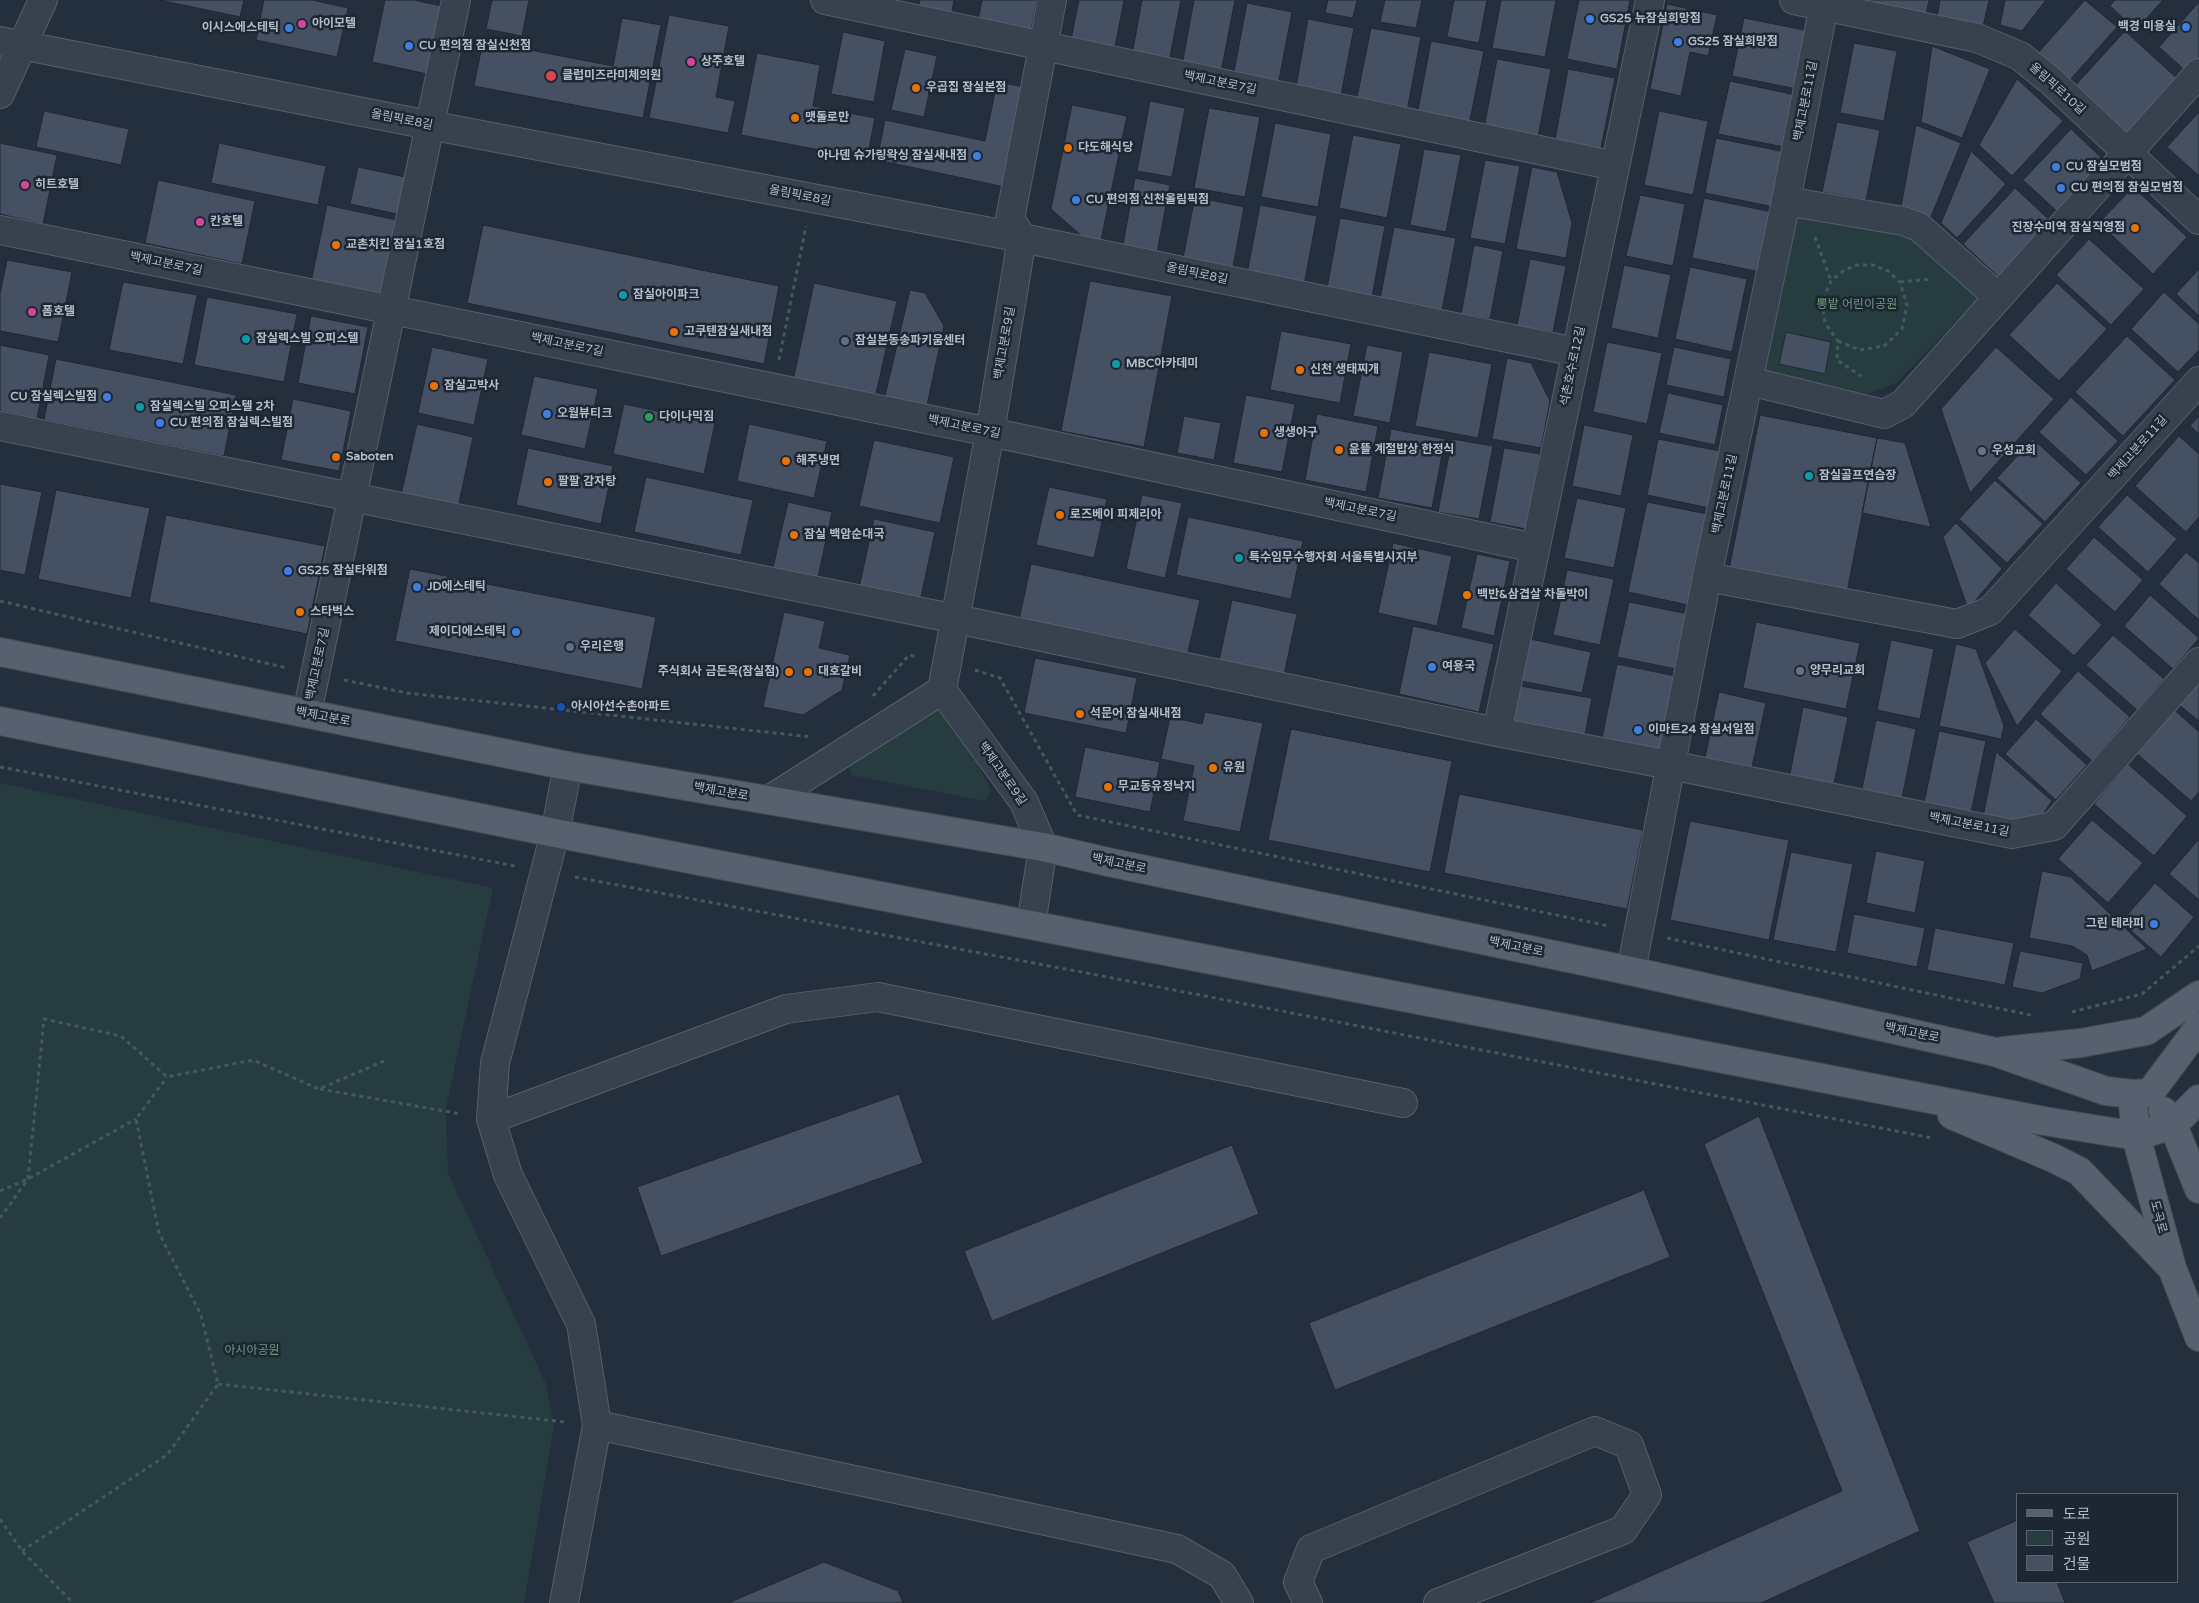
<!DOCTYPE html>
<html>
<head>
<meta charset="utf-8">
<style>
	body { margin:0 }
	#map { position:relative; width:2199px; height:1603px; overflow:hidden; background:#242f3e; font-family:"Varela Round","Noto Sans KR",sans-serif }
	canvas { display:block }
	.legend { position:absolute; left:2016px; top:1493px; width:162px; height:90px; box-sizing:border-box; background:#1d2633; border:1px solid #59626f; margin:0; padding:6px 9px; list-style:none; font-size:15px; color:#b4bcc9 }
	.legend li { display:flex; align-items:center; gap:10px; height:25px }
	.legend b { width:25px; border:1px solid #59626f }
</style>
</head>
<body>
<div id="map">
<canvas width="2199" height="1603"></canvas>
<ul class="legend">
<li><b style="height:6px;background:#56606e"></b>도로</li>
<li><b style="height:14px;background:#263c3f"></b>공원</li>
<li><b style="height:14px;background:#455162"></b>건물</li>
</ul>
</div>
<script>
const g = document.querySelector('canvas').getContext('2d');
g.lineJoin = 'round';
function paint(path, color) {
  g.fillStyle = color;
  g.fill(path, 'evenodd');
}
function toPath(rows) {
  const path = new Path2D();
  for (const r of rows) {
    path.moveTo(r[0], r[1]);
    for (let i = 2; i < r.length; i += 2) path.lineTo(r[i], r[i + 1]);
  }
  return path;
}
function stroke(path, color, width, dash) {
  g.strokeStyle = color;
  g.lineWidth = width;
  g.lineCap = dash ? 'butt' : 'round';
  g.setLineDash(dash || []);
  g.stroke(path);
}
function label(font, color, halo, rows, align = 'center') {
  g.font = font + ' "Varela Round","Noto Sans KR",sans-serif';
  g.lineWidth = 5;
  g.setLineDash([]);
  g.textBaseline = 'middle';
  g.strokeStyle = halo;
  g.fillStyle = color;
  for (const [text, x, y, turn = 0] of rows) {
    g.save();
    g.translate(x, y);
    g.rotate((+turn || 0) * Math.PI / 180);
    g.textAlign = isNaN(turn) ? turn : align;
    if (halo) g.strokeText(text, 0, 0);
    g.fillText(text, 0, 0);
    g.restore();
  }
}
const green = toPath([
	[1793,211,1910,230,1983,294,1896,383,1867,394,1760,370],
	[935,703,950,706,991,791,985,801,851,775,849,762],
	[0,783,493,888,446,1108,448,1173,546,1384,554,1426,524,1603,0,1603]
]);
const building = toPath([
	[159,0,244,0,240,17,159,0],
	[264,0,312,0,348,8,337,57,256,40,264,0],
	[385,0,414,0,441,6,427,74,372,62,385,0],
	[492,0,529,0,522,36,486,29,492,0],
	[920,0,954,0,951,17,918,11,920,0],
	[982,0,1037,0,1030,35,977,25,982,0],
	[1079,0,1124,0,1115,47,1071,39,1079,0],
	[1142,0,1181,0,1169,62,1132,55,1142,0],
	[1194,0,1235,0,1221,72,1182,65,1194,0],
	[1328,0,1357,0,1353,18,1325,13,1328,0],
	[1385,0,1422,0,1416,28,1380,22,1385,0],
	[1454,0,1487,0,1479,43,1447,37,1454,0],
	[1501,0,1556,0,1545,57,1492,48,1501,0],
	[1579,0,1630,0,1617,69,1567,59,1579,0],
	[1863,0,1929,0,1926,15,1862,3,1863,0],
	[1940,0,1989,0,1983,27,1937,18,1940,0],
	[2005,0,2046,0,2022,31,2000,25,2005,0],
	[2085,0,2117,27,2069,81,2038,53,2085,0],
	[2115,0,2163,0,2136,30,2110,6,2115,0],
	[2199,2,2199,63,2189,74,2159,47,2199,2],
	[1247,3,1292,12,1278,85,1233,77,1247,3],
	[1667,4,1717,15,1708,56,1690,52,1681,96,1650,89,1667,4],
	[669,15,729,26,716,97,735,101,728,133,649,118,669,15],
	[622,18,661,25,643,118,474,86,483,41,613,66,622,18],
	[1744,18,1814,32,1802,90,1732,76,1744,18],
	[1308,19,1354,28,1341,95,1296,87,1308,19],
	[1371,28,1421,37,1407,111,1356,102,1371,28],
	[2125,31,2180,81,2128,138,2073,88,2125,31],
	[843,32,885,41,874,102,831,94,843,32],
	[1431,41,1484,51,1469,125,1417,116,1431,41],
	[1854,43,1897,51,1884,121,1840,113,1854,43],
	[1932,46,1990,69,1962,138,1921,122,1932,46],
	[905,49,937,56,924,117,891,110,905,49],
	[757,53,820,65,813,106,875,118,867,159,741,135,757,53],
	[1497,59,1551,69,1538,137,1484,128,1497,59],
	[1568,69,1615,78,1600,153,1554,145,1568,69],
	[2017,79,2063,121,2012,176,1979,145,2017,79],
	[1730,81,1800,96,1789,148,1718,134,1730,81],
	[997,82,1025,87,1005,187,877,160,885,120,985,141,997,82],
	[1150,101,1185,108,1172,177,1137,171,1150,101],
	[1072,105,1127,116,1101,240,1083,237,1051,209,1072,105],
	[1209,108,1260,117,1245,197,1194,188,1209,108],
	[44,111,129,129,121,165,36,147,44,111],
	[1659,111,1708,121,1693,195,1644,185,1659,111],
	[2199,112,2199,176,2167,147,2199,112],
	[1837,122,1880,130,1866,200,1822,192,1837,122],
	[1275,123,1331,134,1318,207,1261,197,1275,123],
	[1916,125,1961,143,1930,219,1901,207,1916,125],
	[2071,129,2108,164,2061,215,2023,180,2071,129],
	[1353,135,1401,144,1387,218,1339,208,1353,135],
	[1716,138,1790,153,1779,208,1705,193,1716,138],
	[0,143,57,155,43,224,0,214,0,143],
	[219,143,326,166,318,205,211,183,219,143],
	[1424,149,1461,155,1446,232,1410,225,1424,149],
	[1971,151,2006,184,1957,238,1941,223,1971,151],
	[1485,160,1520,166,1505,244,1470,238,1485,160],
	[358,167,405,177,397,214,350,204,358,167],
	[1532,167,1557,172,1572,223,1566,258,1516,249,1532,167],
	[1135,178,1170,185,1157,252,1123,245,1135,178],
	[158,180,255,201,242,264,145,243,158,180],
	[2133,187,2187,237,2153,274,2099,223,2133,187],
	[2015,188,2055,225,2003,281,1963,244,2015,188],
	[1640,195,1685,204,1673,266,1626,256,1640,195],
	[1195,197,1244,207,1233,267,1183,258,1195,197],
	[1704,198,1777,213,1765,273,1692,258,1704,198],
	[327,205,401,221,384,298,311,282,327,205],
	[1260,205,1317,216,1304,285,1247,274,1260,205],
	[1340,218,1385,226,1372,297,1327,288,1340,218],
	[483,225,779,286,764,364,467,303,483,225],
	[1394,227,1456,238,1442,310,1380,299,1394,227],
	[2089,239,2144,289,2111,325,2056,275,2089,239],
	[1474,245,1503,251,1490,319,1461,314,1474,245],
	[1530,259,1566,266,1553,332,1517,326,1530,259],
	[7,260,72,272,58,342,0,331,0,294,7,260],
	[1624,265,1671,275,1658,338,1611,328,1624,265],
	[1690,267,1747,279,1732,352,1675,339,1690,267],
	[2199,269,2199,316,2176,294,2199,269],
	[1090,281,1172,296,1144,447,1061,431,1090,281],
	[123,282,197,295,183,364,109,350,123,282],
	[814,283,897,301,875,398,793,381,814,283],
	[2057,283,2107,329,2059,381,2009,335,2057,283],
	[910,290,925,293,944,326,926,410,884,400,910,290],
	[2164,292,2199,324,2199,350,2178,372,2131,329,2164,292],
	[207,297,297,314,284,382,194,365,207,297],
	[311,316,368,327,355,394,298,383,311,316],
	[1281,331,1351,344,1340,403,1270,390,1281,331],
	[1786,332,1831,342,1825,374,1779,364,1786,332],
	[2127,336,2175,380,2123,436,2075,392,2127,336],
	[1607,342,1662,353,1647,424,1593,412,1607,342],
	[0,345,49,355,37,419,0,411,0,345],
	[1367,345,1403,352,1390,423,1353,416,1367,345],
	[432,347,488,359,474,425,418,413,432,347],
	[1674,347,1731,359,1724,397,1666,385,1674,347],
	[1996,347,2054,399,1970,493,1941,409,1996,347],
	[1429,352,1492,364,1478,438,1415,426,1429,352],
	[1507,358,1531,363,1550,401,1541,448,1492,439,1507,358],
	[56,359,236,395,224,456,44,420,56,359],
	[534,376,598,389,585,449,521,435,534,376],
	[1668,393,1723,405,1715,445,1659,433,1668,393],
	[1246,395,1295,404,1282,472,1233,463,1246,395],
	[2071,397,2118,441,2086,475,2039,432,2071,397],
	[293,399,351,411,339,471,281,460,293,399],
	[624,404,715,423,704,474,613,454,624,404],
	[1317,414,1378,426,1366,492,1305,480,1317,414],
	[1760,415,1877,438,1847,592,1729,569,1760,415],
	[1184,416,1221,423,1214,460,1177,453,1184,416],
	[2199,416,2199,434,2190,426,2199,416],
	[417,424,473,437,458,508,401,495,417,424],
	[749,424,827,441,814,498,737,481,749,424],
	[1584,425,1633,435,1621,496,1572,486,1584,425],
	[1391,429,1445,439,1432,508,1378,498,1391,429],
	[2179,436,2199,454,2199,517,2186,532,2135,486,2179,436],
	[1877,438,1905,443,1931,527,1862,513,1877,438],
	[1452,439,1493,446,1479,519,1438,512,1452,439],
	[1658,439,1725,452,1714,509,1647,495,1658,439],
	[2033,439,2081,483,2045,522,1997,478,2033,439],
	[874,440,954,457,940,523,859,506,874,440],
	[528,448,613,466,601,524,516,505,528,448],
	[1504,448,1540,454,1526,529,1490,522,1504,448],
	[646,477,753,500,741,555,634,532,646,477],
	[1995,480,2043,524,2007,563,1959,519,1995,480],
	[0,484,42,492,25,575,0,570,0,484],
	[1049,487,1107,499,1094,558,1036,545,1049,487],
	[56,490,150,508,131,598,38,579,56,490],
	[1142,495,1182,503,1165,578,1126,569,1142,495],
	[2127,495,2177,539,2148,572,2098,527,2127,495],
	[1577,498,1626,508,1614,568,1564,558,1577,498],
	[788,502,832,512,817,582,772,572,788,502],
	[1647,502,1712,515,1693,606,1628,592,1647,502],
	[166,515,325,546,307,634,149,602,166,515],
	[1188,517,1303,541,1291,599,1176,575,1188,517],
	[874,519,935,532,919,606,858,593,874,519],
	[1956,523,2002,569,1968,609,1943,537,1956,523],
	[2094,537,2143,580,2115,612,2066,569,2094,537],
	[1393,543,1452,556,1437,626,1378,613,1393,543],
	[2186,552,2199,563,2199,620,2159,584,2186,552],
	[1477,554,1510,561,1494,636,1461,628,1477,554],
	[1031,564,1200,600,1187,656,1019,620,1031,564],
	[410,569,656,617,642,689,395,641,410,569],
	[1567,570,1614,579,1600,645,1553,635,1567,570],
	[2056,583,2102,625,2074,656,2028,615,2056,583],
	[2150,595,2199,638,2173,669,2124,626,2150,595],
	[1232,600,1297,614,1284,675,1219,661,1232,600],
	[1629,602,1693,615,1681,670,1617,657,1629,602],
	[784,612,825,621,819,648,850,655,842,690,803,715,763,707,784,612],
	[1756,622,1860,643,1846,709,1743,688,1756,622],
	[1413,626,1494,644,1479,712,1399,694,1413,626],
	[2015,629,2062,671,2017,726,1985,663,2015,629],
	[2113,635,2164,679,2137,710,2086,665,2113,635],
	[1530,639,1591,652,1582,693,1521,681,1530,639],
	[1891,640,1934,649,1920,719,1877,710,1891,640],
	[1956,644,1976,649,2004,726,2001,739,1939,726,1956,644],
	[1035,658,1137,678,1126,733,1024,713,1035,658],
	[1617,664,1680,677,1663,760,1600,748,1617,664],
	[2078,671,2130,717,2092,761,2040,714,2078,671],
	[2199,679,2199,721,2178,704,2199,679],
	[1520,686,1592,698,1583,745,1512,731,1520,686],
	[1719,692,1766,703,1750,776,1703,767,1719,692],
	[1803,707,1848,717,1832,793,1788,784,1803,707],
	[2171,707,2199,732,2199,792,2191,801,2134,751,2171,707],
	[1205,712,1263,723,1240,832,1183,821,1194,766,1161,759,1170,717,1202,724,1205,712],
	[2036,719,2087,765,2056,800,2005,754,2036,719],
	[1876,720,1916,729,1902,798,1862,789,1876,720],
	[1291,729,1452,761,1430,872,1268,840,1291,729],
	[1939,731,1986,741,1971,813,1924,803,1939,731],
	[1085,747,1160,762,1150,812,1075,797,1085,747],
	[1996,752,2052,801,2036,824,1983,817,1996,752],
	[2128,764,2187,816,2154,856,2094,804,2128,764],
	[1459,794,1643,830,1627,909,1444,873,1459,794],
	[2092,820,2143,863,2108,903,2058,859,2092,820],
	[1690,821,1789,840,1769,940,1670,920,1690,821],
	[2199,839,2199,900,2169,874,2199,839],
	[1876,851,1925,861,1915,913,1866,903,1876,851],
	[1791,852,1853,864,1836,952,1773,940,1791,852],
	[2042,871,2071,877,2147,949,2092,971,2087,955,2072,946,2029,938,2042,871],
	[2155,883,2194,917,2161,957,2121,922,2155,883],
	[1854,914,1925,928,1917,967,1847,953,1854,914],
	[1935,928,2014,943,2005,985,1927,970,1935,928],
	[2020,951,2083,963,2080,979,2042,993,2012,987,2020,951],
	[899,1094,923,1163,661,1256,637,1187,899,1094],
	[1759,1116,1920,1531,1761,1603,1590,1603,1842,1491,1704,1144,1759,1116],
	[1232,1145,1259,1214,992,1321,964,1251,1232,1145],
	[1644,1190,1670,1257,1335,1390,1309,1323,1644,1190],
	[2018,1520,2018,1582,2057,1582,2065,1603,1994,1603,1967,1542,2018,1520],
	[824,1562,898,1591,903,1603,728,1603,824,1562]
]);
const path = toPath([
	[1815,237,1831,281],
	[1900,282,1931,279],
	[1838,341,1860,350,1884,346,1902,329,1907,305,1900,282,1888,271,1873,265,1857,265,1843,271,1831,281,1822,302,1825,323,1838,341,1837,360,1861,376],
	[779,360,806,226],
	[0,601,287,668],
	[975,670,1000,678,1077,815,1609,926],
	[344,680,407,693,812,737],
	[873,696,909,655,918,657],
	[0,767,515,866],
	[575,877,1087,973,1932,1138],
	[1667,938,2035,1016],
	[2072,1012,2142,994,2199,946],
	[320,1089,461,1114],
	[0,1191,28,1179,136,1119],
	[0,1218,28,1179,44,1019,121,1036,167,1077,253,1060,319,1089,384,1061],
	[218,1384,565,1422],
	[0,1519,22,1551,73,1603],
	[22,1551,167,1455,218,1384,201,1315,159,1233,136,1119,167,1077]
]);
const minor = toPath([
	[825,0,1615,166],
	[1794,0,1977,38,2020,56,2051,81,2199,220],
	[0,41,429,125,1022,238,1576,352],
	[0,94,43,0],
	[1786,201,1903,221,1919,227,1998,297],
	[0,230,990,432,1535,548],
	[1749,381,1884,414,1903,404,2199,73],
	[0,426,956,619,1497,732,1670,765,2012,834,2054,826,2199,662],
	[1707,577,1957,624,1990,611,2199,381],
	[307,713,456,0],
	[1497,732,1650,0],
	[769,800,942,690],
	[1031,925,1043,847,1024,802,942,690,990,432,1022,238,1010,219,1052,0],
	[1631,971,1707,577,1786,201,1825,0],
	[491,1119,786,1009,878,997,1403,1103],
	[597,1425,1177,1549,1222,1575,1239,1603],
	[564,1603,597,1425,581,1324,508,1175,491,1119,495,1063,555,833,568,766],
	[1308,1603,1298,1582,1311,1549,1595,1431,1629,1445,1647,1495,1623,1530,1438,1603]
]);
const major = toPath([
	[0,652,568,766,1043,847,1108,862,1631,971,1995,1052,2106,1091,2132,1094,2150,1093,2199,1027],
	[0,721,555,833,2044,1121,2136,1136,2173,1125,2199,1099],
	[2003,1051,2081,1043,2146,1031,2199,995],
	[2132,1094,2136,1136,2172,1268,2199,1337],
	[2163,1111,2173,1125,2199,1189],
	[1952,1115,2053,1158,2079,1171,2172,1268]
]);
const markers = [
	[1590,19,5,"#3f7fe0"],
	[302,24,5,"#d1479c"],
	[2186,27,5,"#3f7fe0"],
	[289,28,5,"#3f7fe0"],
	[1678,42,5,"#3f7fe0"],
	[409,46,5,"#3f7fe0"],
	[691,62,5,"#d1479c"],
	[551,76,6,"#e0444e"],
	[916,88,5,"#e8710a"],
	[795,118,5,"#e8710a"],
	[1068,148,5,"#e8710a"],
	[977,156,5,"#3f7fe0"],
	[2056,167,5,"#3f7fe0"],
	[25,185,5,"#d1479c"],
	[2061,188,5,"#3f7fe0"],
	[1076,200,5,"#3f7fe0"],
	[200,222,5,"#d1479c"],
	[2135,228,5,"#e8710a"],
	[336,245,5,"#e8710a"],
	[623,295,5,"#0f9aa8"],
	[32,312,5,"#d1479c"],
	[674,332,5,"#e8710a"],
	[246,339,5,"#0f9aa8"],
	[845,341,5,"#5c6f8a"],
	[1116,364,5,"#0f9aa8"],
	[1300,370,5,"#e8710a"],
	[434,386,5,"#e8710a"],
	[107,397,5,"#3f7fe0"],
	[140,407,5,"#0f9aa8"],
	[547,414,5,"#3f7fe0"],
	[649,417,5,"#2e9e5b"],
	[160,423,5,"#3f7fe0"],
	[1264,433,5,"#e8710a"],
	[1339,450,5,"#e8710a"],
	[1982,451,5,"#6b7280"],
	[336,457,5,"#e8710a"],
	[786,461,5,"#e8710a"],
	[1809,476,5,"#0f9aa8"],
	[548,482,5,"#e8710a"],
	[1060,515,5,"#e8710a"],
	[794,535,5,"#e8710a"],
	[1239,558,5,"#0f9aa8"],
	[288,571,5,"#3f7fe0"],
	[417,587,5,"#3f7fe0"],
	[1467,595,5,"#e8710a"],
	[300,612,5,"#e8710a"],
	[516,632,5,"#3f7fe0"],
	[570,647,5,"#5c6f8a"],
	[1432,667,5,"#3f7fe0"],
	[1800,671,5,"#6b7280"],
	[789,672,5,"#e8710a"],
	[808,672,5,"#e8710a"],
	[561,707,5,"#1a4fb4"],
	[1080,714,5,"#e8710a"],
	[1638,730,5,"#3f7fe0"],
	[1213,768,5,"#e8710a"],
	[1108,787,5,"#e8710a"],
	[2154,924,5,"#3f7fe0"]
];
const poiNames = [
	["GS25 뉴잠실희망점",1600,19],
	["아이모텔",312,24],
	["백경 미용실",2176,27,"right"],
	["이시스에스테틱",279,28,"right"],
	["GS25 잠실희망점",1688,42],
	["CU 편의점 잠실신천점",419,46],
	["상주호텔",701,62],
	["클럽미즈라미체의원",562,76],
	["우곱집 잠실본점",926,88],
	["맷돌로만",805,118],
	["다도해식당",1078,148],
	["아나덴 슈가링왁싱 잠실새내점",967,156,"right"],
	["CU 잠실모범점",2066,167],
	["히트호텔",35,185],
	["CU 편의점 잠실모범점",2071,188],
	["CU 편의점 신천올림픽점",1086,200],
	["칸호텔",210,222],
	["진장수미역 잠실직영점",2125,228,"right"],
	["교촌치킨 잠실1호점",346,245],
	["잠실아이파크",633,295],
	["폼호텔",42,312],
	["고쿠텐잠실새내점",684,332],
	["잠실렉스빌 오피스텔",256,339],
	["잠실본동송파키움센터",855,341],
	["MBC아카데미",1126,364],
	["신천 생태찌개",1310,370],
	["잠실고박사",444,386],
	["CU 잠실렉스빌점",97,397,"right"],
	["잠실렉스빌 오피스텔 2차",150,407],
	["오월뷰티크",557,414],
	["다이나믹짐",659,417],
	["CU 편의점 잠실렉스빌점",170,423],
	["생생아구",1274,433],
	["윤뜰 계절밥상 한정식",1349,450],
	["우성교회",1992,451],
	["Saboten",346,457],
	["해주냉면",796,461],
	["잠실골프연습장",1819,476],
	["팔팔 감자탕",558,482],
	["로즈베이 피제리아",1070,515],
	["잠실 백암순대국",804,535],
	["특수임무수행자회 서울특별시지부",1249,558],
	["GS25 잠실타워점",298,571],
	["JD에스테틱",427,587],
	["백반&삼겹살 차돌박이",1477,595],
	["스타벅스",310,612],
	["제이디에스테틱",506,632,"right"],
	["우리은행",580,647],
	["여용국",1442,667],
	["양무리교회",1810,671],
	["주식회사 금돈옥(잠실점)",779,672,"right"],
	["대호갈비",818,672],
	["아시아선수촌아파트",571,707],
	["석문어 잠실새내점",1090,714],
	["이마트24 잠실서일점",1648,730],
	["유원",1223,768],
	["무교동유정낙지",1118,787],
	["그린 테라피",2144,924,"right"]
];
const streetNames = [
	["백제고분로7길",1220,83,12],
	["올림픽로10길",2057,89,42],
	["백제고분로11길",1806,101,-79],
	["올림픽로8길",402,120,11],
	["올림픽로8길",800,196,11],
	["백제고분로7길",166,264,12],
	["올림픽로8길",1197,274,12],
	["백제고분로9길",1005,343,-80],
	["백제고분로7길",567,345,12],
	["석촌호수로12길",1573,366,-78],
	["백제고분로7길",964,427,12],
	["백제고분로11길",2138,448,-48],
	["백제고분로11길",1725,494,-78],
	["백제고분로7길",1360,510,12],
	["백제고분로7길",318,664,-78],
	["백제고분로",323,717,11],
	["백제고분로9길",1002,774,55],
	["백제고분로",721,792,10],
	["백제고분로11길",1969,825,11],
	["백제고분로",1119,864,12],
	["백제고분로",1516,947,12],
	["백제고분로",1912,1033,12],
	["도곡로",2158,1217,75]
];
const parkNames = [
	["뽕밭 어린이공원",1857,305],
	["아시아공원",252,1351]
];
paint(green, '#263c3f');
paint(building, '#455162');
stroke(building, '#1f2835', 1);
stroke(minor, '#565f6c', 30);
stroke(major, '#414a57', 30);
stroke(path, '#44595c', 3, [4, 4]);
stroke(minor, '#38414e', 28);
stroke(major, '#56606e', 28);
for (const [x, y, r, color] of markers) {
  const dot = new Path2D();
  dot.arc(x, y, r, 0, 2 * Math.PI);
  g.fillStyle = color;
  g.fill(dot);
  stroke(dot, '#1d2633', 2);
}
label('bold 12px', '#b4bcc9', '#1d2633', poiNames, 'left');
label('12px', '#b4bcc9', '#1d2633', streetNames);
label('12px', '#6b9a76', '#1d2633', parkNames);
</script>
</body>
</html>
